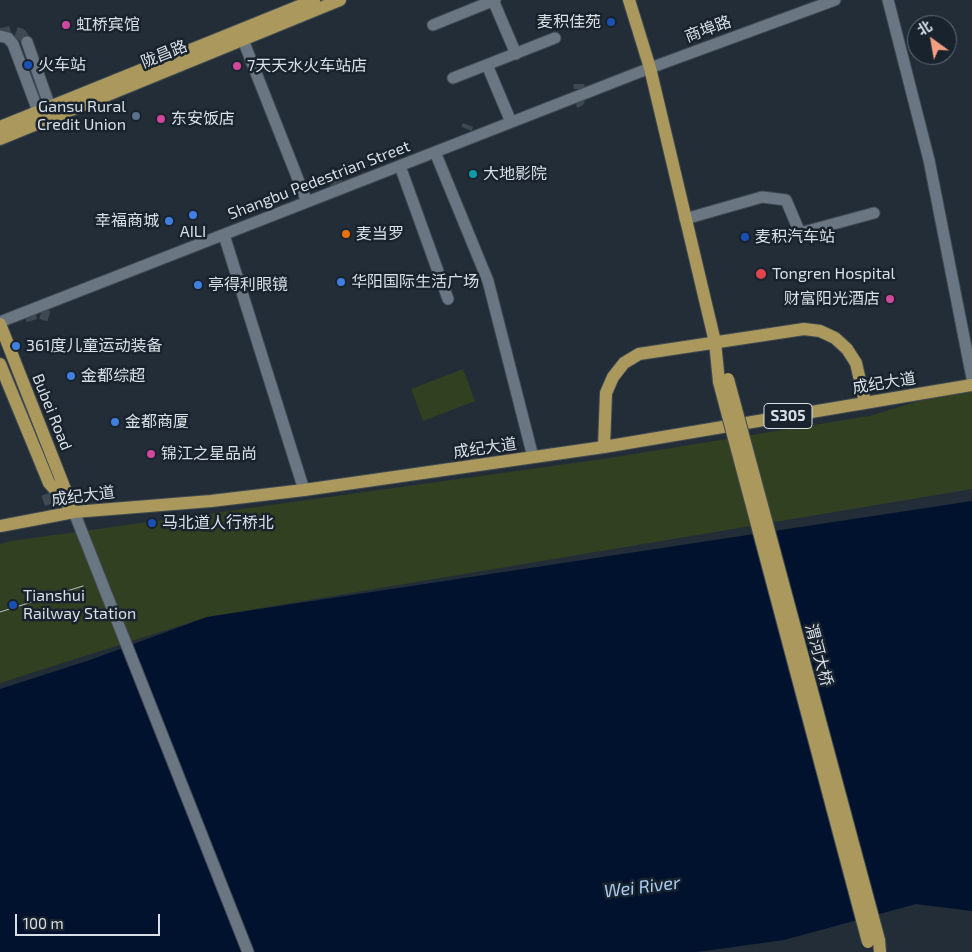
<!DOCTYPE html>
<html>
<head>
<meta charset="utf-8">
<style>
	body { margin:0 }
	#map { position:relative; width:972px; height:952px; overflow:hidden; background:#222d37; font-family:"Exo 2","Noto Sans SC",sans-serif }
	canvas { display:block }
	.north { position:absolute; left:907px; top:15px; width:50px; height:50px; box-sizing:border-box; background:#19232d; border:1px solid #656e77; border-radius:50%; rotate:328deg; font-size:14px; font-weight:700; line-height:20px; text-align:center; color:#d8dfe6 }
	.north::after { content:''; display:block; margin:auto; width:18px; height:22px; background:#f3a082; clip-path:polygon(50% 0,100% 100%,50% 72%,0 100%) }
	.scale { position:absolute; left:15px; top:914px; width:145px; height:22px; box-sizing:border-box; border:2px solid #d8dfe6; border-top:0; padding-left:6px; font-size:15px; line-height:18px; white-space:nowrap; color:#d8dfe6; -webkit-text-stroke:4px #19232d; paint-order:stroke }
</style>
</head>
<body>
<div id="map">
<canvas width="972" height="952"></canvas>
<div class="north">北</div>
<div class="scale">100 m</div>
</div>
<script>
const g = document.querySelector('canvas').getContext('2d');
g.lineJoin = 'round';
function paint(path, color) {
  g.fillStyle = color;
  g.fill(path, 'evenodd');
}
function toPath(rows) {
  const path = new Path2D();
  for (const r of rows) {
    path.moveTo(r[0], r[1]);
    for (let i = 2; i < r.length; i += 2) path.lineTo(r[i], r[i + 1]);
  }
  return path;
}
function stroke(path, color, width, dash) {
  g.strokeStyle = color;
  g.lineWidth = width;
  g.lineCap = dash ? 'butt' : 'round';
  g.setLineDash(dash || []);
  g.stroke(path);
}
function label(font, color, halo, rows, align = 'center') {
  g.font = font + ' "Exo 2","Noto Sans SC",sans-serif';
  g.lineWidth = 5;
  g.setLineDash([]);
  g.textBaseline = 'middle';
  g.strokeStyle = halo;
  g.fillStyle = color;
  for (const [text, x, y, turn = 0] of rows) {
    g.save();
    g.translate(x, y);
    g.rotate((+turn || 0) * Math.PI / 180);
    g.textAlign = isNaN(turn) ? turn : align;
    if (halo) g.strokeText(text, 0, 0);
    g.fillText(text, 0, 0);
    g.restore();
  }
}
const green = toPath([
	[463,369,475,401,423,421,411,389],
	[972,385,972,489,207,617,0,683,0,544,11,541,603,459,869,416]
]);
const water = toPath([
	[972,501,972,911,916,904,784,940,697,952,0,952,0,689,90,660,207,617]
]);
const minorTunnel = toPath([
	[0,34,12,31,21,34,27,42],
	[575,103,579,101,579,84],
	[467,145,465,133,468,125],
	[339,176,335,180,339,195],
	[25,317,38,313,49,316],
	[27,409,60,495,40,502]
]);
const minor = toPath([
	[493,0,516,54],
	[888,0,929,160,972,378],
	[433,25,495,0],
	[0,36,8,38,13,44,38,111],
	[243,40,307,202],
	[27,42,50,107],
	[487,65,511,122],
	[453,78,555,38],
	[435,152,488,281,533,457],
	[400,166,448,299],
	[685,219,762,197,786,200,800,233,874,213],
	[224,235,304,490],
	[0,322,650,68,835,0],
	[74,512,248,952]
]);
const major = toPath([
	[629,0,650,68,715,342,719,382],
	[0,127,314,0],
	[0,139,340,0],
	[0,324,74,512],
	[0,364,49,483,68,504],
	[604,447,606,393,613,377,624,363,639,354,804,329,820,331,835,338,847,349,856,363,865,402],
	[0,526,74,512,211,501,304,490,604,447,972,385],
	[879,940,880,952]
]);
const tram = toPath([
	[0,612,83,586]
]);
const majorBridge = toPath([
	[728,379,879,940],
	[719,382,868,942]
]);
const markers = [
	[611,22,5,"#1a4fb4"],
	[66,25,5,"#d1479c"],
	[28,65,5,"#1a4fb4"],
	[237,66,5,"#d1479c"],
	[136,116,5,"#5c6f8a"],
	[161,119,5,"#d1479c"],
	[473,174,5,"#0f9aa8"],
	[193,215,5,"#3f7fe0"],
	[169,221,5,"#3f7fe0"],
	[346,234,5,"#e8710a"],
	[745,237,5,"#1a4fb4"],
	[761,274,6,"#e0444e"],
	[341,282,5,"#3f7fe0"],
	[198,285,5,"#3f7fe0"],
	[890,299,5,"#d1479c"],
	[16,346,5,"#3f7fe0"],
	[71,376,5,"#3f7fe0"],
	[115,422,5,"#3f7fe0"],
	[151,454,5,"#d1479c"],
	[152,523,5,"#1a4fb4"],
	[13,605,5,"#1a4fb4"]
];
const shields = [
	[788,416,48]
];
const shieldNames = [
	["S305",788,416]
];
const poiNames = [
	["麦积佳苑",601,22,"right"],
	["虹桥宾馆",76,25],
	["火车站",38,65],
	["7天天水火车站店",247,66],
	["Gansu Rural",126,107,"right"],
	["Credit Union",126,125,"right"],
	["东安饭店",171,119],
	["大地影院",483,174],
	["幸福商城",159,221,"right"],
	["AILI",193,232,"center"],
	["麦当罗",356,234],
	["麦积汽车站",755,237],
	["Tongren Hospital",772,274],
	["华阳国际生活广场",351,282],
	["亭得利眼镜",208,285],
	["财富阳光酒店",880,299,"right"],
	["361度儿童运动装备",26,346],
	["金都综超",81,376],
	["金都商厦",125,422],
	["锦江之星品尚",161,454],
	["马北道人行桥北",162,523],
	["Tianshui",23,596],
	["Railway Station",23,614]
];
const streetNames = [
	["商埠路",708,29,-20],
	["陇昌路",164,54,-22],
	["Shangbu Pedestrian Street",319,180,-21],
	["成纪大道",884,383,-9],
	["Bubei Road",52,412,68],
	["成纪大道",485,448,-8],
	["成纪大道",83,496,-7],
	["渭河大桥",819,655,75]
];
const waterNames = [
	["Wei River",642,887,-7]
];
paint(green, '#314021');
paint(water, '#00122e');
stroke(minorTunnel, '#3d4851', 11, [11, 5.5]);
stroke(minor, '#404a52', 13);
stroke(major, '#404a52', 14);
stroke(minor, '#6a7783', 11);
stroke(major, '#aa985d', 12);
stroke(tram, '#b8c0c7', 1);
stroke(majorBridge, '#404a52', 14, []);
stroke(majorBridge, '#aa985d', 12);
for (const [x, y, r, color] of markers) {
  const dot = new Path2D();
  dot.arc(x, y, r, 0, 2 * Math.PI);
  g.fillStyle = color;
  g.fill(dot);
  stroke(dot, '#19232d', 2);
}
for (const [x, y, w] of shields) {
  const box = new Path2D();
  box.roundRect(x - w / 2, y - 12.5, w, 25, 4);
  g.fillStyle = '#19232d';
  g.fill(box);
  stroke(box, '#d8dfe6', 1);
}
label('bold 15px', '#d8dfe6', null, shieldNames);
label('16px', '#d8dfe6', '#19232d', poiNames, 'left');
label('16px', '#d8dfe6', '#19232d', streetNames);
label('italic 18px', '#a8cbf2', '#19232d', waterNames);
</script>
</body>
</html>
